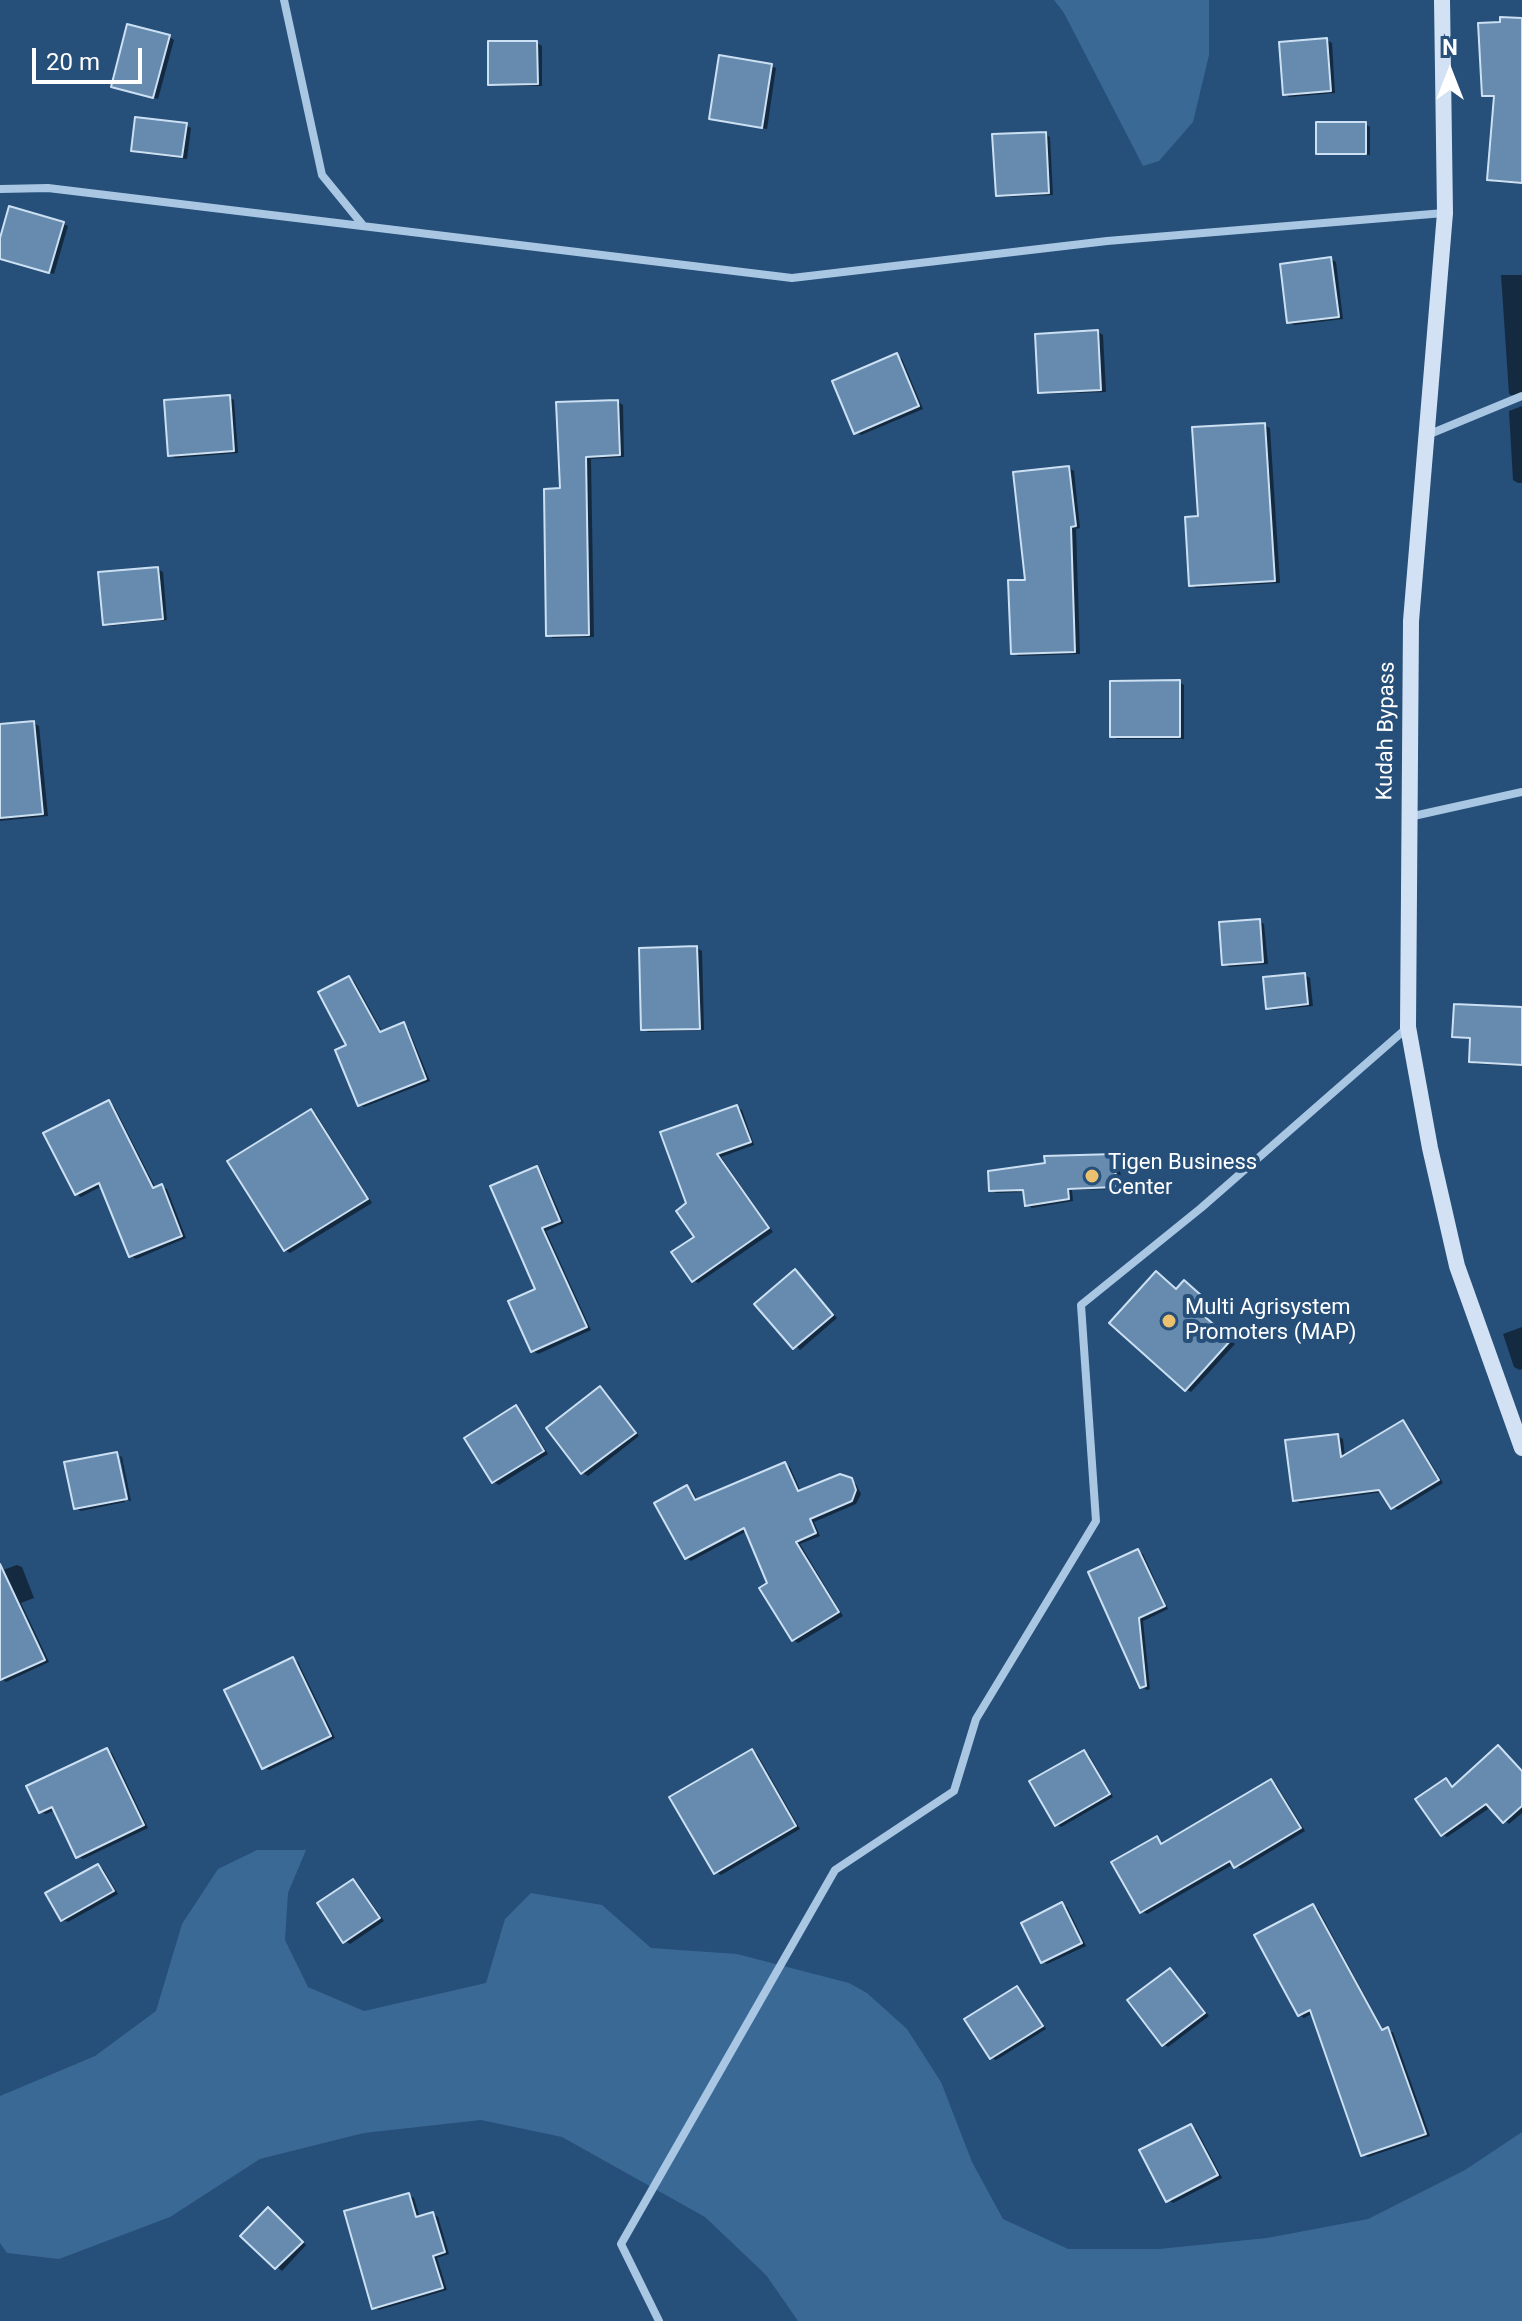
<!DOCTYPE html>
<html>
<head>
<meta charset="utf-8">
<style>
	body { margin:0 }
	#map { position:relative; width:1522px; height:2321px; overflow:hidden; background:#264f79; font-family:Roboto,sans-serif }
	canvas { display:block }
	.north { position:absolute; left:1410px; top:32px; width:80px; height:80px; -webkit-text-stroke:6px #264f79; paint-order:stroke; rotate:0deg; font-size:22px; font-weight:700; line-height:32px; text-align:center; color:#fff }
	.north::after { content:''; display:block; margin:auto; width:28px; height:36px; background:#fff; clip-path:polygon(50% 0,100% 100%,50% 72%,0 100%) }
	.scale { position:absolute; left:32px; top:48px; width:110px; height:36px; box-sizing:border-box; border:4px solid #fff; border-top:0; padding-left:10px; font-size:24px; line-height:28px; white-space:nowrap; color:#fff; -webkit-text-stroke:6px #264f79; paint-order:stroke }
</style>
</head>
<body>
<div id="map">
<canvas width="1522" height="2321"></canvas>
<div class="north">N</div>
<div class="scale">20 m</div>
</div>
<script>
const g = document.querySelector('canvas').getContext('2d');
g.lineJoin = 'round';
function paint(path, color) {
  g.fillStyle = color;
  g.fill(path, 'evenodd');
}
function toPath(rows) {
  const path = new Path2D();
  for (const r of rows) {
    path.moveTo(r[0], r[1]);
    for (let i = 2; i < r.length; i += 2) path.lineTo(r[i], r[i + 1]);
  }
  return path;
}
function stroke(path, color, width, dash) {
  g.strokeStyle = color;
  g.lineWidth = width;
  g.lineCap = dash ? 'butt' : 'round';
  g.setLineDash(dash || []);
  g.stroke(path);
}
function label(font, color, halo, rows, align = 'center') {
  g.font = font + ' Roboto,sans-serif';
  g.lineWidth = 8;
  g.setLineDash([]);
  g.textBaseline = 'middle';
  g.strokeStyle = halo;
  g.fillStyle = color;
  for (const [text, x, y, turn = 0] of rows) {
    g.save();
    g.translate(x, y);
    g.rotate((+turn || 0) * Math.PI / 180);
    g.textAlign = isNaN(turn) ? turn : align;
    if (halo) g.strokeText(text, 0, 0);
    g.fillText(text, 0, 0);
    g.restore();
  }
}
const green = toPath([
	[1054,0,1209,0,1209,55,1193,122,1159,161,1143,166,1064,13],
	[257,1850,306,1850,288,1893,285,1940,308,1987,364,2011,486,1983,505,1919,531,1893,602,1905,651,1948,737,1954,849,1983,867,1993,907,2029,941,2082,972,2162,1003,2219,1068,2249,1159,2249,1267,2238,1368,2219,1465,2170,1522,2132,1522,2321,798,2321,766,2275,705,2217,562,2137,481,2120,364,2133,260,2159,170,2217,59,2259,7,2253,0,2243,0,2096,95,2056,156,2011,182,1924,218,1869]
]);
const shadow = toPath([
	[1522,23,1522,184,1495,182,1490,179,1496,98,1484,95],
	[169,37,174,40,158,99,113,86],
	[1327,40,1332,43,1335,93,1289,97,1284,94],
	[537,43,542,46,542,86,495,86,490,84],
	[771,66,776,68,767,129,711,118],
	[1365,124,1370,127,1370,155,1323,155,1318,152],
	[186,125,191,128,187,159,138,153,133,150],
	[1045,134,1050,137,1053,195,1003,197,997,194],
	[63,224,68,226,54,274,0,258,0,245],
	[1331,259,1336,262,1343,319,1294,325,1289,322],
	[1501,275,1522,275,1522,393,1513,396,1509,394],
	[1098,332,1103,335,1106,392,1045,394,1040,392],
	[897,356,902,359,923,409,861,435,856,432],
	[229,397,234,400,238,453,175,458,170,455],
	[618,402,623,405,624,457,591,459,594,637,553,638,548,635,562,490],
	[1522,406,1522,483,1518,483,1513,480,1509,411],
	[1264,425,1270,428,1280,583,1196,588,1191,585,1200,518],
	[1069,468,1074,471,1080,528,1076,529,1080,654,1018,656,1013,653,1027,582],
	[158,569,163,572,167,620,109,626,104,623],
	[1179,682,1184,685,1184,739,1117,739,1112,736],
	[34,723,39,726,48,816,0,821,0,726],
	[1259,921,1264,924,1268,964,1229,967,1224,964],
	[697,948,702,951,704,1030,648,1032,643,1029],
	[1305,975,1310,978,1313,1006,1273,1010,1268,1007],
	[349,978,354,981,383,1033,403,1025,408,1028,430,1081,364,1107,359,1104,349,1046],
	[1522,1009,1522,1066,1476,1064,1471,1061,1472,1040,1454,1036],
	[109,1103,114,1106,156,1189,162,1187,167,1189,186,1238,136,1259,131,1256,102,1186,81,1197,76,1194],
	[737,1107,742,1110,754,1145,721,1157,773,1232,698,1283,693,1280,697,1237,689,1204],
	[311,1111,316,1114,372,1203,290,1253,285,1250],
	[1115,1156,1120,1159,1121,1189,1072,1190,1073,1201,1032,1208,1027,1205,1025,1192,996,1193,991,1190],
	[536,1168,541,1171,564,1223,546,1231,591,1330,538,1354,533,1351,537,1290],
	[795,1272,837,1318,800,1350,757,1304],
	[1189,1285,1215,1309,1206,1319,1235,1344,1191,1392,1186,1389,1177,1291],
	[1522,1327,1522,1369,1520,1370,1514,1367,1503,1334],
	[600,1388,605,1391,639,1436,588,1476,583,1473],
	[516,1408,521,1411,548,1454,499,1485,494,1482],
	[1403,1423,1408,1426,1443,1483,1398,1510,1393,1507,1383,1492,1300,1503,1295,1500,1338,1436,1343,1439,1345,1457],
	[117,1454,125,1502,81,1511,76,1508,67,1464],
	[120,1456,122,1457,131,1501,129,1501],
	[785,1464,790,1467,801,1492,851,1480,856,1484,861,1494,856,1504,814,1522,820,1536,800,1544,843,1616,798,1643,793,1640,747,1531,691,1561,686,1558,687,1487,692,1490,698,1501],
	[1138,1551,1143,1554,1168,1609,1143,1621,1150,1689,1147,1690,1142,1687,1090,1573],
	[17,1565,22,1567,34,1598,21,1603,49,1662,6,1682,0,1678,0,1571],
	[293,1659,298,1662,335,1738,269,1770,264,1767],
	[1498,1747,1522,1771,1522,1813,1509,1824,1491,1807,1447,1837,1442,1834,1446,1780,1454,1788],
	[107,1750,112,1753,148,1828,83,1859,78,1856,55,1810,46,1814,41,1812],
	[752,1751,757,1754,800,1829,721,1875,716,1872],
	[1084,1752,1089,1755,1113,1797,1061,1827,1056,1824],
	[1271,1781,1276,1784,1305,1831,1241,1869,1234,1864,1147,1914,1142,1911,1157,1839,1164,1845],
	[98,1866,103,1869,118,1894,68,1922,63,1920],
	[353,1881,358,1884,384,1921,350,1944,345,1941],
	[1062,1905,1067,1907,1086,1946,1047,1964,1042,1961],
	[1313,1906,1318,1909,1384,2031,1393,2032,1430,2136,1368,2157,1363,2155,1313,2013,1304,2018,1299,2015],
	[1170,1970,1209,2016,1168,2047,1163,2044],
	[1017,1988,1022,1991,1046,2029,996,2060,991,2057],
	[1191,2126,1196,2129,1222,2178,1173,2203,1168,2200],
	[409,2195,414,2198,420,2218,433,2214,438,2217,449,2254,437,2258,447,2290,379,2310,374,2307],
	[273,2213,306,2245,282,2271,243,2236]
]);
const building = toPath([
	[1500,17,1522,18,1522,183,1487,180,1494,96,1482,96,1478,23,1500,22,1500,17],
	[127,24,170,35,153,98,111,87,127,24],
	[1327,38,1331,91,1283,95,1279,42,1327,38],
	[488,41,537,41,538,84,488,85,488,41],
	[719,55,772,64,762,128,709,119,719,55],
	[135,117,187,123,182,157,131,151,135,117],
	[1316,122,1366,122,1366,154,1316,154,1316,122],
	[1046,132,1049,193,996,196,992,134,1046,132],
	[9,206,64,222,49,273,0,259,0,238,9,206],
	[1331,257,1339,317,1287,323,1280,264,1331,257],
	[1098,330,1101,390,1038,393,1035,334,1098,330],
	[897,353,919,406,854,434,832,381,897,353],
	[230,395,234,451,168,456,164,400,230,395],
	[618,400,620,455,586,457,589,635,546,636,544,489,560,488,556,402,618,400],
	[1265,423,1275,581,1189,586,1185,517,1198,516,1192,427,1265,423],
	[1069,466,1076,526,1071,527,1075,652,1011,654,1008,580,1025,580,1013,472,1069,466],
	[158,567,163,619,103,625,98,572,158,567],
	[1180,680,1180,737,1110,737,1110,681,1180,680],
	[34,721,43,814,0,818,0,724,34,721],
	[1260,919,1263,962,1222,965,1219,922,1260,919],
	[697,946,700,1029,641,1030,639,948,697,946],
	[1305,973,1308,1004,1266,1009,1263,977,1305,973],
	[349,976,380,1032,404,1022,426,1079,358,1106,335,1050,346,1045,318,992,349,976],
	[1454,1004,1522,1007,1522,1065,1469,1062,1470,1038,1452,1037,1454,1004],
	[109,1100,153,1188,162,1184,182,1236,129,1257,99,1183,75,1195,43,1133,109,1100],
	[737,1105,751,1142,717,1154,769,1228,692,1282,671,1252,694,1237,676,1211,686,1203,660,1132,737,1105],
	[311,1109,368,1199,284,1251,227,1161,311,1109],
	[1115,1154,1116,1187,1068,1189,1069,1199,1025,1206,1023,1190,989,1191,988,1171,1045,1163,1044,1156,1115,1154],
	[537,1166,560,1221,542,1228,587,1327,531,1352,508,1301,535,1289,490,1186,537,1166],
	[795,1269,833,1315,793,1349,754,1304,795,1269],
	[1156,1271,1176,1289,1184,1280,1212,1305,1203,1315,1231,1340,1185,1391,1109,1323,1156,1271],
	[600,1386,636,1433,581,1474,546,1428,600,1386],
	[516,1405,544,1451,492,1483,464,1438,516,1405],
	[1403,1420,1439,1480,1391,1509,1379,1490,1293,1501,1285,1440,1338,1434,1341,1457,1403,1420],
	[117,1452,127,1499,74,1509,64,1462,117,1452],
	[785,1462,798,1491,840,1474,852,1478,856,1490,852,1501,810,1519,816,1533,796,1542,839,1612,792,1641,759,1588,767,1583,744,1528,685,1559,654,1503,687,1485,695,1500,785,1462],
	[1138,1549,1165,1606,1139,1618,1146,1686,1140,1688,1088,1572,1138,1549],
	[0,1564,45,1660,0,1680,0,1564],
	[293,1657,331,1736,262,1769,224,1690,293,1657],
	[1498,1745,1522,1771,1522,1806,1503,1823,1486,1804,1441,1836,1415,1799,1446,1778,1452,1787,1498,1745],
	[107,1748,144,1825,76,1858,52,1807,39,1813,26,1786,107,1748],
	[752,1749,796,1826,714,1874,669,1797,752,1749],
	[1084,1750,1110,1794,1055,1826,1029,1781,1084,1750],
	[1271,1779,1301,1828,1234,1868,1230,1861,1140,1913,1111,1862,1157,1836,1161,1844,1271,1779],
	[98,1864,114,1891,61,1921,45,1893,98,1864],
	[353,1879,380,1918,343,1943,317,1903,353,1879],
	[1062,1902,1082,1943,1041,1963,1021,1923,1062,1902],
	[1313,1904,1382,2030,1388,2027,1426,2134,1361,2156,1310,2010,1298,2016,1254,1935,1313,1904],
	[1170,1968,1205,2013,1162,2046,1127,2000,1170,1968],
	[1017,1986,1043,2026,990,2059,964,2019,1017,1986],
	[1191,2124,1218,2175,1166,2202,1139,2150,1191,2124],
	[409,2193,416,2217,433,2212,445,2252,433,2256,443,2288,372,2309,344,2211,409,2193],
	[268,2207,303,2242,275,2269,240,2236,268,2207]
]);
const street = toPath([
	[284,0,322,175,362,224],
	[0,189,48,188,792,278,1107,241,1444,213],
	[1425,436,1522,396],
	[1409,817,1522,792],
	[659,2321,621,2244,835,1870,954,1791,976,1719,1096,1521,1081,1305,1201,1208,1408,1027]
]);
const secondary = toPath([
	[1442,0,1445,213,1411,621,1408,1027,1430,1148,1457,1266,1522,1448]
]);
const markers = [
	[1092,1176,8,"#ebc06f"],
	[1169,1321,8,"#ebc06f"]
];
const streetNames = [
	["Kudah Bypass",1387,731,-89]
];
const poiNames = [
	["Tigen Business",1108,1163],
	["Center",1108,1188],
	["Multi Agrisystem",1185,1308],
	["Promoters (MAP)",1185,1333]
];
paint(green, '#3a6996');
paint(shadow, '#0007');
paint(building, '#678bae');
stroke(building, '#cce0f3', 2);
stroke(street, '#a9c7e3', 8);
stroke(secondary, '#d2e2f4', 16);
for (const [x, y, r, color] of markers) {
  const dot = new Path2D();
  dot.arc(x, y, r, 0, 2 * Math.PI);
  g.fillStyle = color;
  g.fill(dot);
  stroke(dot, '#264f79', 3);
}
label('22px', '#fff', '#264f79', streetNames);
label('22px', '#fff', '#264f79', poiNames, 'left');
</script>
</body>
</html>
